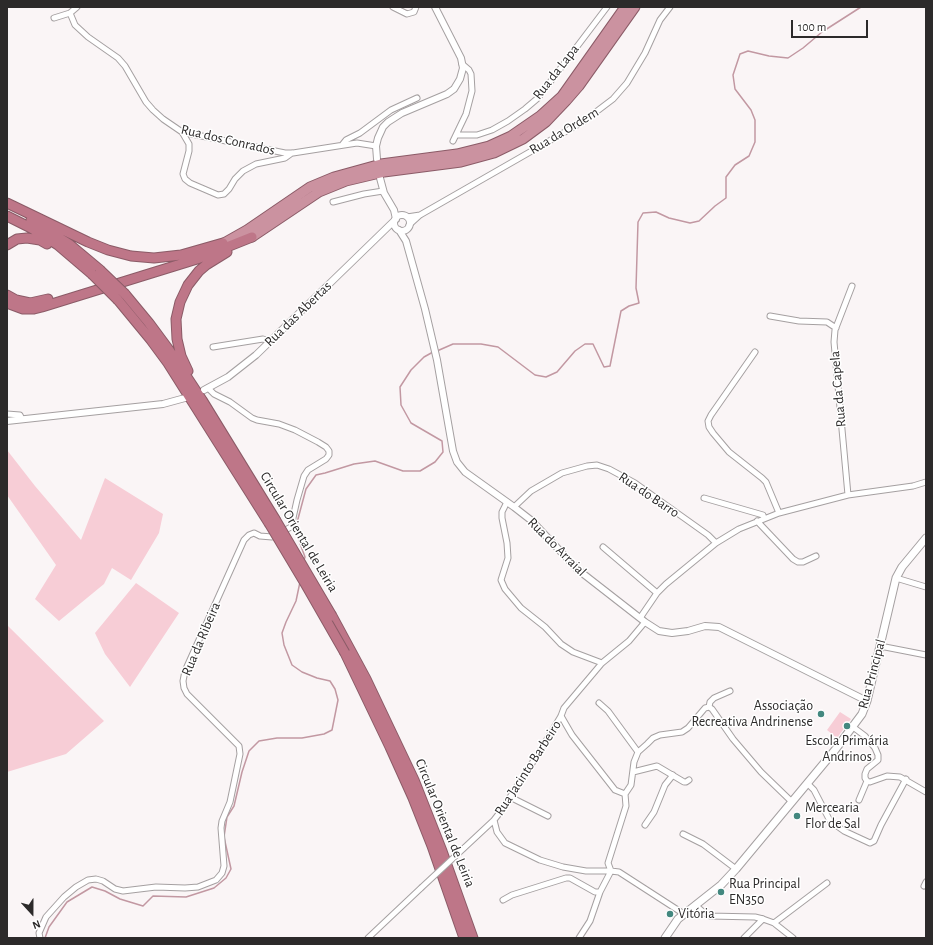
<!DOCTYPE html>
<html>
<head>
<meta charset="utf-8">
<style>
	body { margin:0 }
	#map { position:relative; width:933px; height:945px; overflow:hidden; background:#faf5f6; font-family:"Alegreya Sans",sans-serif }
	canvas { display:block }
	.frame { position:absolute; inset:0; border:8px solid #2c2a2a; pointer-events:none }
	.north { position:absolute; left:12px; top:893px; width:40px; height:40px; -webkit-text-stroke:3px #fff; paint-order:stroke; rotate:159deg; font-size:11px; font-weight:700; line-height:16px; text-align:center; color:#2c2a2a }
	.north::after { content:''; display:block; margin:auto; width:14px; height:18px; background:#2c2a2a; clip-path:polygon(50% 0,100% 100%,50% 72%,0 100%) }
	.scale { position:absolute; left:791px; top:20px; width:77px; height:18px; box-sizing:border-box; border:2px solid #2c2a2a; border-top:0; padding-left:5px; font-size:12px; line-height:14px; white-space:nowrap; color:#2c2a2a; -webkit-text-stroke:3px #fff; paint-order:stroke }
</style>
</head>
<body>
<div id="map">
<canvas width="933" height="945"></canvas>
<div class="frame"></div>
<div class="north">N</div>
<div class="scale">100 m</div>
</div>
<script>
const g = document.querySelector('canvas').getContext('2d');
g.lineJoin = 'round';
function paint(path, color) {
  g.fillStyle = color;
  g.fill(path, 'evenodd');
}
function toPath(rows) {
  const path = new Path2D();
  for (const r of rows) {
    if (r.length === 3) {
      path.moveTo(r[0] + r[2], r[1]);
      path.arc(r[0], r[1], r[2], 0, 2 * Math.PI);
      continue;
    }
    path.moveTo(r[0], r[1]);
    for (let i = 2; i < r.length; i += 2) path.lineTo(r[i], r[i + 1]);
  }
  return path;
}
function stroke(path, color, width, dash) {
  g.strokeStyle = color;
  g.lineWidth = width;
  g.lineCap = dash ? 'butt' : 'round';
  g.setLineDash(dash || []);
  g.stroke(path);
}
function label(font, color, halo, rows, align = 'center') {
  g.font = font + ' "Alegreya Sans",sans-serif';
  g.lineWidth = 3;
  g.setLineDash([]);
  g.textBaseline = 'middle';
  g.strokeStyle = halo;
  g.fillStyle = color;
  for (const [text, x, y, turn = 0] of rows) {
    g.save();
    g.translate(x, y);
    g.rotate((+turn || 0) * Math.PI / 180);
    g.textAlign = isNaN(turn) ? turn : align;
    if (halo) g.strokeText(text, 0, 0);
    g.fillText(text, 0, 0);
    g.restore();
  }
}
const green = toPath([
	[7,450,35,486,81,540,105,478,163,514,159,533,131,580,112,568,104,584,59,621,35,599,56,565,7,495],
	[136,583,179,613,130,687,105,654,95,633],
	[7,625,104,721,66,754,7,772],
	[840,712,851,719,837,738,827,730]
]);
const stream = toPath([
	[437,351,453,344,481,344,498,347,535,375,546,377,557,372,575,351,585,344,593,344,604,367,610,366,621,311,629,306,639,303,636,288,638,222,643,213,656,212,669,218,690,223,699,221,715,206,726,198,726,177,735,165,749,156,755,142,755,120,751,110,735,89,733,75,740,54,748,51,769,56,788,58,803,48,822,32,861,7],
	[304,560,305,557,295,530,306,489,316,475,325,473,354,464,375,461,403,471,420,471,435,462,443,452,442,441,411,423,401,405,400,387,411,370,424,357,433,352],
	[45,938,49,927,67,902,92,887,105,891,120,899,143,906,153,896,186,897,214,888,226,878,231,869,224,837,227,817,234,806,242,772,249,751,259,741,277,738,302,738,324,734,332,730,338,700,335,689,330,681,317,678,302,672,292,665,284,645,282,633,286,622,296,601,300,582]
]);
const minor = toPath([
	[77,7,70,13,75,25,88,37,118,58,125,66,146,102,153,110,163,119,182,132,285,153,293,153,357,143,376,146],
	[393,7,407,14,414,12,416,7],
	[54,18,70,13],
	[182,132,189,144,189,151,183,174,185,179,190,183,218,195,224,194,229,189,235,179,243,171,256,164,285,158,292,153],
	[456,135,477,135,492,130,508,121,525,109,538,98,607,7],
	[453,141,466,114,472,91,471,74,469,70,462,64],
	[342,145,346,140,360,133,391,110,417,98],
	[333,202,364,194,383,191],
	[407,217,420,215],
	[409,225,420,215,584,121,613,99,627,83,645,53,660,20,670,7],
	[770,316,799,321,827,322,836,328],
	[213,347,263,339,270,341],
	[755,352,711,415,708,421,709,427,713,433,729,452,762,478,766,482,779,513],
	[7,414,20,415,22,419],
	[848,495,834,342,835,330,852,286],
	[704,498,763,515,764,518],
	[507,502,502,512,502,518,507,543,508,558,501,580,505,589,521,608,545,627,561,644,573,652,602,663],
	[514,507,531,491,562,473,587,466,597,465,609,469,635,483,708,535,716,543],
	[757,521,793,559,798,562,803,562,816,556],
	[603,547,657,593],
	[896,578,926,587],
	[640,618,657,593,666,584,716,543,739,529,779,513,848,495,913,486,926,482],
	[645,622,629,641,602,663,564,708,561,716,538,754,501,811,494,820,497,832,505,843,540,860,563,867,586,871,611,871,619,872,684,914],
	[880,646,926,655],
	[599,703,608,711,638,752],
	[709,707,710,702,714,698,730,691],
	[561,716,572,735,615,790,625,794,631,785,634,762,638,752,647,744,653,738,660,735,682,732,688,728,705,708,709,707,712,709,733,739,761,772,792,802],
	[853,727,865,736,875,748,878,755,878,760,867,769,865,774,865,778,867,781,870,782,887,776,900,777,926,792],
	[633,772,657,766,684,782,686,782,689,780],
	[807,783,814,790,830,821,844,831,870,843,874,841,881,825,906,779],
	[510,797,548,816],
	[859,800,867,781],
	[645,825,654,812,665,785,673,775],
	[683,834,703,844,736,869],
	[464,848,494,820],
	[924,886,926,882],
	[503,900,512,895,566,878,570,878,595,892,600,892],
	[695,905,703,912,710,916,755,917,763,919,774,923,793,938],
	[774,923,827,883],
	[40,938,39,933,46,917,64,897,76,887,88,880,96,879,103,881,115,889,123,891,156,887,185,888,198,887,216,880,222,873,224,866,221,828,222,821,230,802,240,754,239,746,187,694,184,688,183,681,185,671,244,540,249,535,254,533,260,536,272,537,291,527,297,500,304,476,308,470,326,459,329,455,329,451,326,447,318,442,295,430,279,424,257,420,252,418,230,402,214,394,208,388],
	[368,938,421,888],
	[579,938,590,921,600,892,611,871,608,863,626,806,625,794],
	[744,938,763,919]
]);
const tertiary = toPath([
	[377,159,376,146,378,138,383,127,388,122,402,113,447,94,454,89,460,79,463,68,461,58,435,7],
	[380,178,384,193,394,210,396,219],
	[402,223,8],
	[399,230,406,241,425,309,437,360,453,451,457,462,465,472,514,507,532,521,577,569,645,622,659,631,672,633,688,631,705,626,719,627,867,701],
	[204,390,228,377,256,355,395,220],
	[7,421,163,404,185,398]
]);
const secondary = toPath([
	[665,938,678,919,721,885,736,869,835,750,862,714,867,701,896,578,902,567,926,538]
]);
const trunk = toPath([
	[252,237,319,192,346,181,384,172,461,162,494,153,523,139,546,122,566,101,579,86,635,7],
	[224,243,247,230,310,187,334,177,381,164,457,154,489,146,511,136,540,116,562,96,625,7]
]);
const motorway = toPath([
	[7,203,88,242,108,250,131,256,154,258,181,255,223,243],
	[7,216,31,228,58,245,92,274],
	[31,220,69,244,100,270],
	[7,245,17,239,27,238,40,240,47,244],
	[125,294,149,323,169,350,202,400,275,519],
	[7,295,16,300,30,303,48,299],
	[118,300,151,340,168,363,269,523],
	[7,303,23,309,34,309,42,307,197,259,252,237],
	[188,371,181,356,177,339,176,319,180,302,188,285,199,271,206,265,227,252],
	[332,616,366,679,414,780,442,851,473,938],
	[345,653,390,747,413,798,432,846,464,938]
]);
const minorBridge = toPath([
	[421,888,464,848]
]);
const motorwayBridge = toPath([
	[100,270,125,294],
	[92,274,118,300],
	[275,519,332,616],
	[269,523,306,585,345,653]
]);
const markers = [
	[821,714,4,"#43887f"],
	[847,726,4,"#43887f"],
	[797,816,4,"#43887f"],
	[721,892,4,"#43887f"],
	[670,914,4,"#43887f"]
];
const streetNames = [
	["Rua da Lapa",556,72,-52],
	["Rua da Ordem",564,131,-31],
	["Rua dos Conrados",228,140,13],
	["Rua das Abertas",298,314,-44],
	["Rua da Capela",838,389,-95],
	["Rua do Barro",649,495,34],
	["Circular Oriental de Leiria",299,532,59],
	["Rua do Arraial",557,547,45],
	["Rua da Ribeira",201,639,-67],
	["Rua Principal",872,674,-75],
	["Rua Jacinto Barbeiro",528,768,-57],
	["Circular Oriental de Leiria",445,823,68]
];
const poiNames = [
	["Associação",813,706,"right"],
	["Recreativa Andrinense",813,722,"right"],
	["Escola Primária",847,741,"center"],
	["Andrinos",847,757,"center"],
	["Mercearia",805,808],
	["Flor de Sal",805,824],
	["Rua Principal",729,884],
	["EN350",729,900],
	["Vitória",678,914]
];
paint(green, '#f7cdd6');
stroke(stream, '#c298a2', 1.5);
stroke(minor, '#a5a0a1', 7);
stroke(tertiary, '#a5a0a1', 8);
stroke(secondary, '#a5a0a1', 9);
stroke(trunk, '#8b5b67', 11);
stroke(motorway, '#8b5b67', 11);
stroke(minor, '#fff', 5);
stroke(tertiary, '#fff', 6);
stroke(secondary, '#fff', 7);
stroke(trunk, '#cb92a0', 9);
stroke(motorway, '#be7688', 9);
stroke(minorBridge, '#a5a0a1', 7, []);
stroke(motorwayBridge, '#8b5b67', 11, []);
stroke(minorBridge, '#fff', 5);
stroke(motorwayBridge, '#be7688', 9);
for (const [x, y, r, color] of markers) {
  const dot = new Path2D();
  dot.arc(x, y, r, 0, 2 * Math.PI);
  g.fillStyle = color;
  g.fill(dot);
  stroke(dot, '#fff', 1.5);
}
label('14px', '#2c2a2a', '#fff', streetNames);
label('14px', '#2c2a2a', '#fff', poiNames, 'left');
</script>
</body>
</html>
